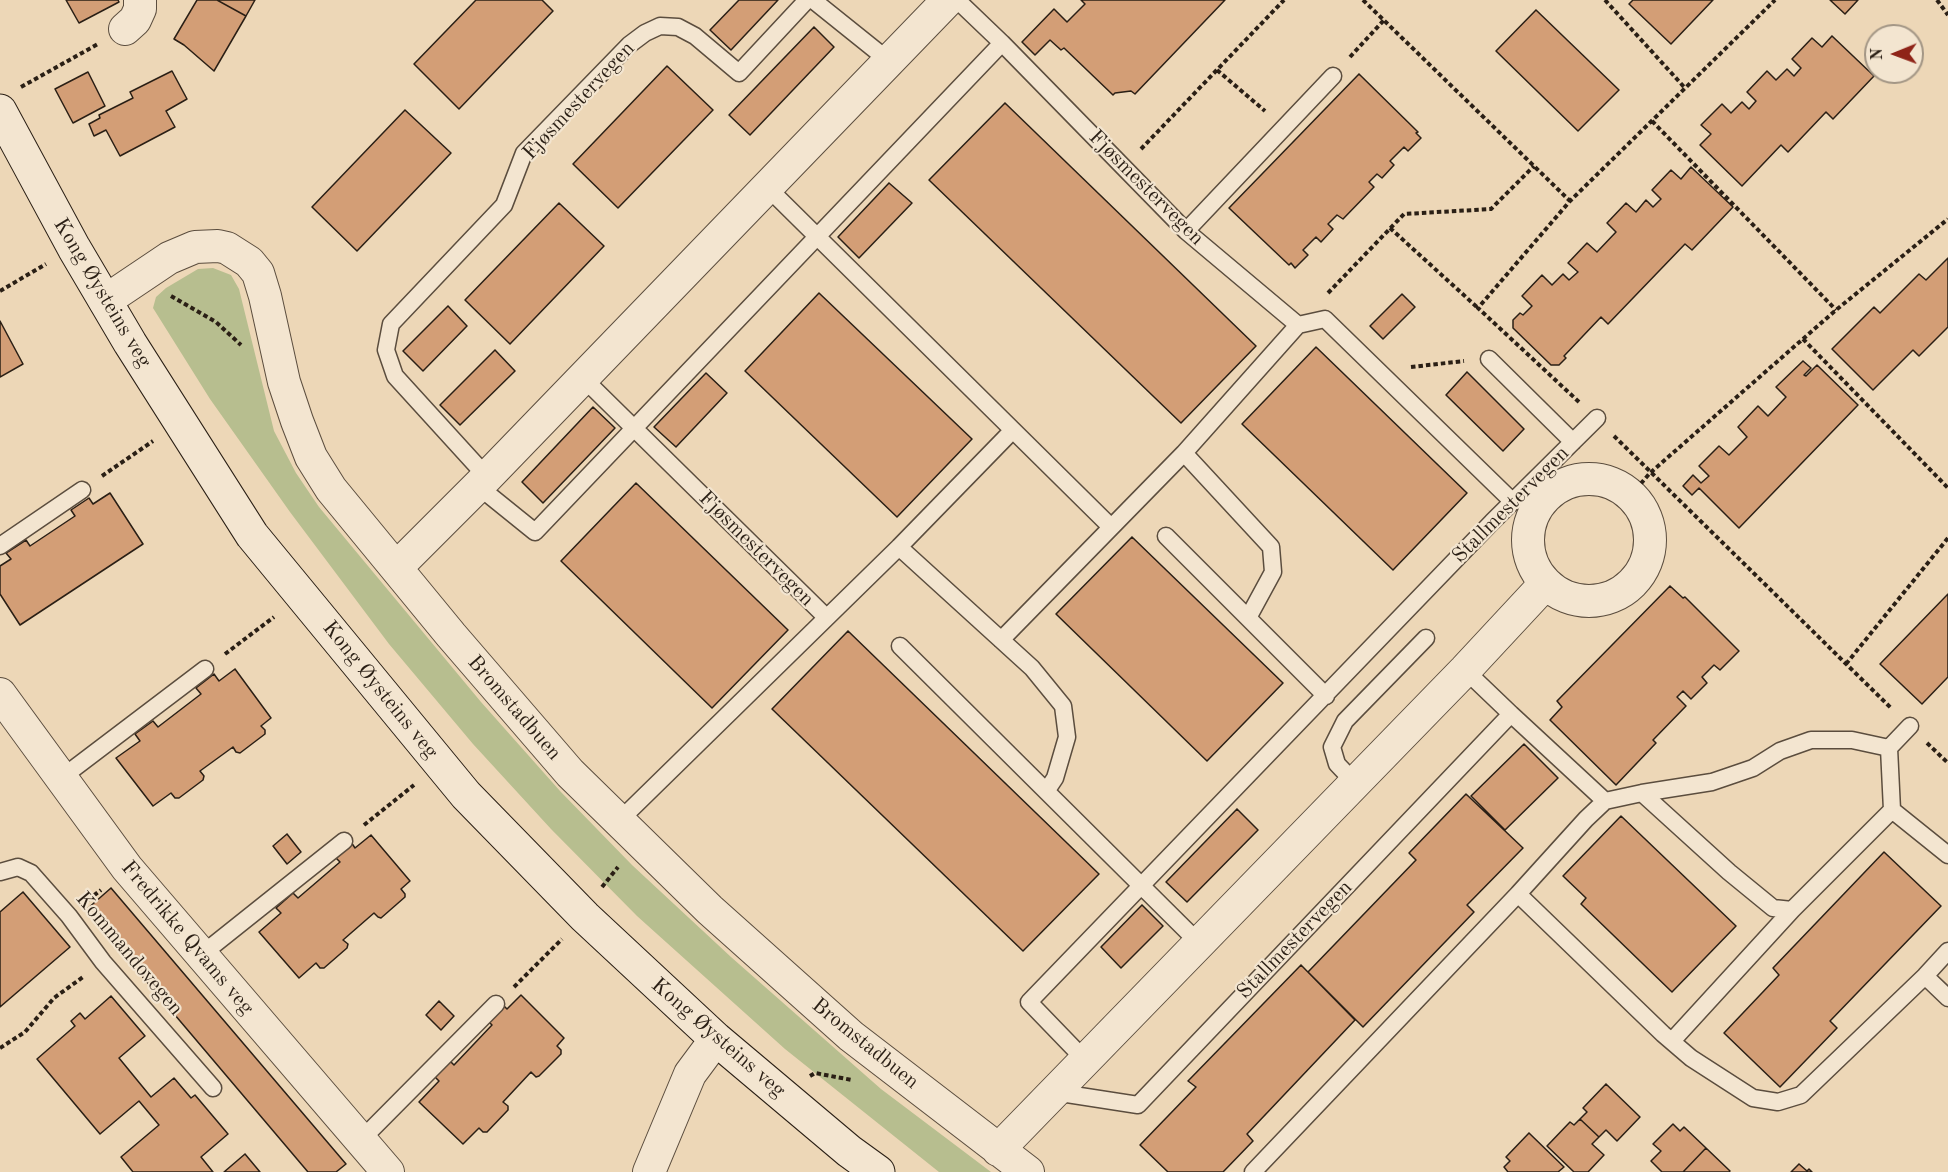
<!DOCTYPE html>
<html>
<head>
<meta charset="utf-8">
<style>
	body { margin:0 }
	#map { position:relative; width:1948px; height:1172px; overflow:hidden; background:#edd7b7; font-family:"Old Standard TT",serif }
	canvas { display:block }
	.north { position:absolute; left:1864px; top:24px; width:60px; height:60px; box-sizing:border-box; background:#f3e5d0; border:2px solid #a39685; border-radius:50%; rotate:269deg; font-size:16px; font-weight:700; line-height:24px; text-align:center; color:#2a1f15 }
	.north::after { content:''; display:block; margin:auto; width:21px; height:27px; background:#8f2418; clip-path:polygon(50% 0,100% 100%,50% 72%,0 100%) }
</style>
</head>
<body>
<div id="map">
<canvas width="1948" height="1172"></canvas>
<div class="north">N</div>
</div>
<script>
const g = document.querySelector('canvas').getContext('2d');
g.lineJoin = 'round';
function paint(path, color) {
  g.fillStyle = color;
  g.fill(path, 'evenodd');
}
function toPath(rows) {
  const path = new Path2D();
  for (const r of rows) {
    if (r.length === 3) {
      path.moveTo(r[0] + r[2], r[1]);
      path.arc(r[0], r[1], r[2], 0, 2 * Math.PI);
      continue;
    }
    path.moveTo(r[0], r[1]);
    for (let i = 2; i < r.length; i += 2) path.lineTo(r[i], r[i + 1]);
  }
  return path;
}
function stroke(path, color, width, dash) {
  g.strokeStyle = color;
  g.lineWidth = width;
  g.lineCap = dash ? 'butt' : 'round';
  g.setLineDash(dash || []);
  g.stroke(path);
}
function label(font, color, halo, rows, align = 'center') {
  g.font = font + ' "Old Standard TT",serif';
  g.lineWidth = 4.5;
  g.setLineDash([]);
  g.textBaseline = 'middle';
  g.strokeStyle = halo;
  g.fillStyle = color;
  for (const [text, x, y, turn = 0] of rows) {
    g.save();
    g.translate(x, y);
    g.rotate((+turn || 0) * Math.PI / 180);
    g.textAlign = isNaN(turn) ? turn : align;
    if (halo) g.strokeText(text, 0, 0);
    g.fillText(text, 0, 0);
    g.restore();
  }
}
const green = toPath([
	[213,268,231,275,239,289,274,431,296,473,319,507,481,702,560,791,632,865,731,957,881,1089,991,1172,939,1172,785,1049,637,916,551,829,473,744,389,644,290,512,210,399,153,308,156,297,166,288,198,269]
]);
const building = toPath([
	[66,0,118,0,119,2,79,23,66,0],
	[197,0,217,0,246,16,214,71,184,45,174,39,197,0],
	[217,0,255,0,246,16,217,0],
	[476,0,542,0,553,11,459,109,414,64,476,0],
	[739,0,778,0,731,50,710,30,739,0],
	[1081,0,1225,0,1135,94,1131,91,1115,93,1113,95,1064,48,1061,50,1050,40,1035,55,1022,42,1054,9,1067,22,1085,4,1081,0],
	[1633,0,1713,0,1671,44,1629,4,1633,0],
	[1830,0,1858,0,1845,14,1830,0],
	[1536,10,1619,90,1578,131,1496,51,1536,10],
	[814,27,834,47,750,135,729,115,814,27],
	[1832,36,1874,76,1833,119,1826,112,1788,152,1781,145,1742,186,1700,145,1711,134,1701,125,1722,104,1731,113,1742,102,1749,109,1756,101,1747,92,1767,71,1776,80,1787,69,1794,76,1801,68,1792,59,1812,38,1822,47,1832,36],
	[667,66,713,110,618,208,573,164,667,66],
	[172,71,187,99,166,111,175,127,120,156,106,130,94,136,89,124,100,118,99,115,133,98,130,92,172,71],
	[88,72,105,106,73,123,55,89,88,72],
	[1359,74,1418,132,1416,133,1421,138,1408,151,1404,147,1390,161,1394,165,1382,178,1377,174,1369,182,1374,187,1343,219,1337,215,1328,224,1333,229,1321,242,1316,237,1303,250,1308,255,1295,268,1291,263,1289,265,1229,208,1359,74],
	[1005,103,1256,346,1181,423,929,180,1005,103],
	[405,110,451,153,357,251,312,207,405,110],
	[1691,167,1733,207,1692,250,1685,244,1608,324,1601,317,1564,356,1566,358,1559,365,1551,365,1513,328,1513,320,1520,313,1523,315,1532,306,1522,296,1542,275,1552,285,1563,274,1569,280,1578,272,1568,263,1587,243,1597,252,1616,232,1607,223,1626,203,1636,212,1646,200,1653,207,1661,199,1652,190,1671,170,1681,179,1691,167],
	[889,183,912,203,859,258,838,237,889,183],
	[559,203,604,246,510,344,465,300,559,203],
	[1948,258,1948,327,1919,356,1913,350,1873,390,1832,349,1874,307,1880,313,1919,274,1926,280,1948,258],
	[819,293,972,439,897,517,745,371,819,293],
	[1402,294,1415,307,1383,339,1370,326,1402,294],
	[448,306,467,326,423,371,403,351,448,306],
	[0,321,23,364,0,377,0,321],
	[1316,347,1467,493,1393,570,1242,424,1316,347],
	[495,350,515,371,460,425,440,405,495,350],
	[1803,361,1811,368,1804,375,1806,376,1817,365,1858,405,1739,528,1699,488,1692,495,1683,486,1693,475,1701,483,1709,476,1699,466,1719,446,1729,455,1747,437,1738,427,1758,406,1768,416,1786,397,1776,387,1803,361],
	[1467,372,1524,429,1503,451,1446,395,1467,372],
	[706,373,727,393,676,447,654,427,706,373],
	[593,407,615,428,543,503,522,482,593,407],
	[636,483,788,630,712,708,561,561,636,483],
	[110,493,143,544,20,625,0,594,0,566,11,559,6,553,26,540,30,546,75,516,71,510,89,498,93,504,110,493],
	[1132,537,1283,683,1207,761,1056,614,1132,537],
	[1670,586,1683,598,1685,597,1739,651,1720,670,1714,665,1702,677,1707,683,1691,699,1683,691,1677,697,1686,706,1653,740,1656,743,1616,785,1550,720,1562,707,1557,701,1670,586],
	[1948,594,1948,677,1922,704,1880,664,1948,594],
	[848,631,1099,874,1023,951,772,709,848,631],
	[235,669,271,718,261,726,265,730,265,734,240,753,236,752,233,747,200,771,204,776,203,780,179,798,175,798,171,793,153,806,116,758,140,741,135,734,153,721,158,727,201,694,196,688,214,674,219,681,235,669],
	[1524,744,1558,778,1505,830,1471,796,1524,744],
	[1466,794,1523,848,1467,905,1474,912,1363,1027,1308,972,1416,860,1409,853,1466,794],
	[1237,809,1258,830,1187,902,1166,882,1237,809],
	[1621,816,1736,926,1672,992,1581,904,1586,898,1563,876,1621,816],
	[287,834,301,852,287,864,273,846,287,834],
	[371,835,410,881,401,889,405,894,405,897,381,918,378,917,374,913,343,940,348,944,347,948,324,968,320,968,316,963,299,978,259,932,281,913,276,908,293,893,298,898,340,862,334,856,351,842,355,848,371,835],
	[1884,852,1941,906,1830,1021,1837,1028,1780,1087,1724,1033,1779,975,1773,968,1884,852],
	[111,888,346,1164,336,1172,308,1172,86,910,111,888],
	[23,892,70,947,0,1007,0,912,23,892],
	[1142,905,1163,926,1121,968,1101,947,1142,905],
	[1301,965,1355,1020,1247,1134,1253,1141,1223,1172,1168,1172,1140,1145,1196,1087,1188,1081,1301,965],
	[521,995,564,1038,557,1046,561,1050,561,1054,539,1076,536,1077,531,1072,503,1102,508,1106,508,1110,487,1132,483,1132,479,1128,463,1144,419,1102,439,1081,434,1076,449,1060,454,1065,492,1025,487,1020,502,1004,507,1009,521,995],
	[111,996,145,1036,119,1058,151,1097,174,1078,191,1098,195,1095,228,1134,201,1157,213,1172,133,1172,121,1157,159,1125,139,1101,100,1134,37,1059,75,1026,71,1021,80,1013,85,1019,111,996],
	[439,1001,454,1016,441,1030,426,1015,439,1001],
	[1606,1084,1640,1117,1617,1141,1606,1130,1599,1137,1580,1119,1587,1112,1583,1108,1606,1084],
	[1580,1119,1599,1137,1592,1144,1604,1155,1588,1172,1574,1172,1547,1146,1570,1122,1574,1125,1580,1119],
	[1673,1124,1680,1131,1684,1127,1706,1148,1683,1172,1662,1172,1651,1161,1661,1151,1653,1144,1673,1124],
	[1529,1133,1564,1167,1558,1172,1508,1172,1504,1167,1510,1161,1506,1157,1529,1133],
	[1706,1148,1730,1171,1729,1172,1683,1172,1706,1148],
	[245,1154,260,1172,224,1172,245,1154],
	[1799,1164,1807,1171,1809,1169,1812,1172,1791,1172,1799,1164]
]);
const path = toPath([
	[1363,0,1570,201],
	[1605,0,1685,88],
	[1937,0,1948,15],
	[1350,57,1384,20],
	[1217,70,1265,111],
	[21,87,98,44],
	[1652,121,1836,310],
	[1141,149,1284,0],
	[1390,228,1478,308],
	[0,291,46,264],
	[1328,293,1404,214,1491,209,1534,166],
	[171,296,216,322,241,345],
	[1803,339,1948,488],
	[1411,367,1464,361],
	[1579,402,1478,308,1570,201,1775,0],
	[1614,436,1892,709],
	[102,476,153,441],
	[1631,495,1650,473,1836,310,1948,219],
	[225,654,274,617],
	[1846,664,1948,538],
	[1927,743,1948,763],
	[364,825,414,785],
	[602,887,618,867],
	[88,900,101,890],
	[514,987,562,939],
	[0,1048,25,1032,54,998,83,977],
	[810,1076,815,1073,852,1080]
]);
const service = toPath([
	[813,0,889,61],
	[957,0,1002,43,1186,231,1298,325],
	[767,187,1111,527],
	[1186,231,1333,76],
	[1489,359,1573,442],
	[583,378,826,617],
	[487,477,395,376,386,350,391,324,504,205,524,153,629,45,645,33,660,26,678,27,695,36,739,73,807,0],
	[478,486,535,532,1002,43],
	[1166,536,1326,696],
	[0,546,82,490],
	[899,547,1032,668,1063,706,1067,737,1055,778,1047,790],
	[1248,618,1273,572,1271,547,1184,453,1298,325,1325,319,1513,502],
	[1001,640,1184,453],
	[900,646,1199,943],
	[1511,714,1605,801],
	[1910,726,1889,748,1892,810,1948,855],
	[60,779,205,669],
	[1355,783,1337,764,1332,747,1345,721,1426,638],
	[1642,793,1712,782,1753,768,1780,751,1811,740,1852,740,1889,748],
	[619,821,899,547,1013,430],
	[0,872,18,867,31,873,69,916,103,962,213,1088],
	[1518,894,1663,1034,1691,1058,1753,1098,1778,1102,1801,1095,1925,976,1948,951],
	[201,955,344,841],
	[1925,976,1948,998],
	[1672,1041,1792,910],
	[1085,1060,1029,1002,1492,522,1597,418],
	[1054,1092,1138,1105,1511,714,1465,670],
	[361,1140,496,1004],
	[1253,1172,1518,894,1586,819,1605,801,1642,793,1729,872,1773,908,1792,910,1892,810]
]);
const minor = toPath([
	[125,29,135,20,140,9,140,0],
	[105,301,169,258,195,247,218,246,227,248,249,262,258,273,265,296,284,382,297,421,311,457,331,489,451,635,570,773,710,910,851,1036,1028,1172],
	[1589,540,61],
	[397,567,487,477,948,0],
	[0,694,127,868,388,1172],
	[998,1150,1465,670,1545,584],
	[649,1172,690,1074,716,1039]
]);
const secondary = toPath([
	[0,111,74,248,130,343,252,535,466,795,585,917,716,1039,849,1151,878,1172]
]);
const streetNames = [
	["Fjøsmestervegen",579,101,-47],
	["Fjøsmestervegen",1146,188,45],
	["Kong Øysteins veg",102,293,59],
	["Stallmestervegen",1511,505,-45],
	["Fjøsmestervegen",756,549,45],
	["Kong Øysteins veg",380,690,51],
	["Bromstadbuen",514,708,49],
	["Fredrikke Qvams veg",187,938,50],
	["Stallmestervegen",1295,940,-46],
	["Kommandovegen",129,954,50],
	["Kong Øysteins veg",718,1038,41],
	["Bromstadbuen",865,1044,39]
];
paint(green, '#b7be8f');
paint(building, '#d39e76');
stroke(building, '#2a1f15', 1.5);
stroke(service, '#5b4d3e', 19);
stroke(minor, '#5b4d3e', 34);
stroke(secondary, '#2a1f15', 35);
stroke(path, '#2a1f15', 4, [4.5, 3]);
stroke(service, '#f3e5d0', 16);
stroke(minor, '#f3e5d0', 32);
stroke(secondary, '#f3e5d0', 33);
label('21px', '#2a1f15', '#f3e5d0', streetNames);
</script>
</body>
</html>
